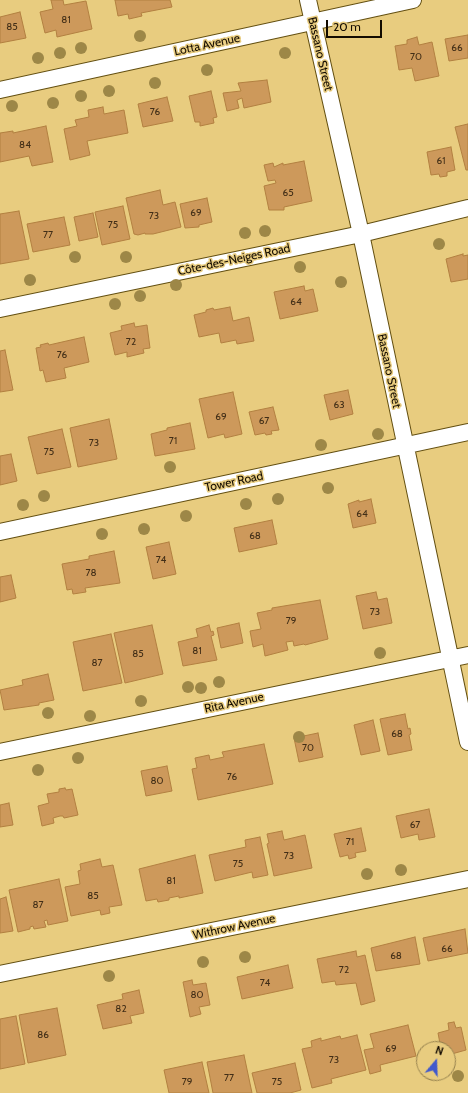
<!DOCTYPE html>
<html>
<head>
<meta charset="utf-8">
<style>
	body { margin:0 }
	#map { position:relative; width:468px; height:1093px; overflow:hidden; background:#e8cc7f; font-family:Cabin,sans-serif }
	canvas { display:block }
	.north { position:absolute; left:416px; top:1041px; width:40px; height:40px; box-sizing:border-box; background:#e8cc7f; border:1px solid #937f4c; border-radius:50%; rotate:19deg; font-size:11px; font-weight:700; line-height:16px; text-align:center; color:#130b00 }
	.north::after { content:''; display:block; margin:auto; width:14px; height:18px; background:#4159cc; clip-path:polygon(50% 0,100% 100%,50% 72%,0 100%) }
	.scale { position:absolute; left:326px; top:20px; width:56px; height:18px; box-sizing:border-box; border:2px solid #130b00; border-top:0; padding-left:5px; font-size:12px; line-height:14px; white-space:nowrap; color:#130b00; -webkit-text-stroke:3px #e8cc7f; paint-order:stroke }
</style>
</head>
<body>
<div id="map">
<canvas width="468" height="1093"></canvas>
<div class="north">N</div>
<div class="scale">20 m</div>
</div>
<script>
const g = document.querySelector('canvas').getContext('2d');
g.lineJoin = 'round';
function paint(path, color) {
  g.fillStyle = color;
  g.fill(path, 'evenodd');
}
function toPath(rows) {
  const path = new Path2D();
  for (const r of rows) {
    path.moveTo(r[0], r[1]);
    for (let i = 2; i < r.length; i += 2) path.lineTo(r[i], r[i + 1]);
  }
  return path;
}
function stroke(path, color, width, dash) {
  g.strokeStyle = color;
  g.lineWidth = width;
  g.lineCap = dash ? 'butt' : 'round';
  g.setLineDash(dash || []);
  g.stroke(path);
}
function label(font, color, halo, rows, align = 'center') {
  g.font = font + ' Cabin,sans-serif';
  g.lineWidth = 3;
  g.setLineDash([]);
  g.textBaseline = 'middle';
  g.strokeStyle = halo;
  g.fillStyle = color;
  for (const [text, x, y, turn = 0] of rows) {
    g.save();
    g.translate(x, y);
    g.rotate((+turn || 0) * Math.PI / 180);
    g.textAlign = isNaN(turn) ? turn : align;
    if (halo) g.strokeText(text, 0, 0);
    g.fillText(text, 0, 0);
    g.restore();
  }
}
const building = toPath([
	[51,0,63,0,64,5,86,1,92,29,57,37,56,30,45,33,40,12,53,9,51,0],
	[115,0,170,0,172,7,141,13,142,16,129,19,128,14,118,16,115,0],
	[20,12,26,38,0,43,0,17,20,12],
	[468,35,468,58,449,61,445,39,468,35],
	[417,37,419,45,432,42,439,76,415,81,412,68,399,70,395,46,407,44,407,40,417,37],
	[267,80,271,102,244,108,242,98,237,100,239,108,227,111,223,93,241,91,238,83,267,80],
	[211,91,217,117,213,118,214,123,200,126,200,122,195,122,189,96,211,91],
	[167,97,173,121,143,127,138,104,167,97],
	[103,107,104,114,124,110,128,133,87,141,90,155,70,160,64,129,77,126,75,120,89,117,88,110,103,107],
	[468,124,468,170,466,170,455,127,468,124],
	[46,126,53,162,32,166,29,156,0,162,0,133,13,131,13,133,46,126],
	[451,147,455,170,447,172,447,176,440,177,439,174,431,175,427,152,451,147],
	[304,161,312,201,284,207,284,210,269,210,264,186,276,183,275,180,268,181,264,165,273,163,274,167,283,163,283,165,304,161],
	[160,190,163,205,175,202,181,227,153,234,145,234,145,233,138,235,134,234,126,198,160,190],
	[207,198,212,222,199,225,199,227,185,228,180,204,207,198],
	[123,206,130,239,102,245,95,212,123,206],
	[19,211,29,259,0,264,0,214,19,211],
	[93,213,98,237,79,241,74,217,93,213],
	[64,217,70,245,33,252,27,224,64,217],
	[463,254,463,256,468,255,468,279,451,282,446,259,463,254],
	[304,286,305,291,313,289,318,311,280,319,274,292,304,286],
	[230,307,233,321,249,317,254,341,237,344,236,340,221,343,219,333,199,337,194,315,206,312,206,310,213,308,214,310,230,307],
	[134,323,135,327,147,325,150,348,143,349,144,353,127,357,127,352,115,355,110,333,122,330,121,326,134,323],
	[84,337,89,362,64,368,66,378,46,382,43,370,40,371,36,348,41,347,40,345,48,343,49,345,84,337],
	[5,350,13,390,0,392,0,351,5,350],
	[348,390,353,414,330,420,324,395,348,390],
	[233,392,242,434,225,438,224,434,208,438,199,399,233,392],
	[273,407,279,430,271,431,272,434,266,435,265,433,255,435,249,412,273,407],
	[109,419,117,459,78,467,70,428,109,419],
	[190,423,195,449,155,456,151,434,167,430,167,428,190,423],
	[62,429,71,467,37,474,28,437,62,429],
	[11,454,17,481,0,485,0,456,11,454],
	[371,499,376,523,353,528,348,504,359,500,359,502,371,499],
	[272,520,277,544,239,552,234,528,272,520],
	[169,542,176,574,153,579,146,547,169,542],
	[114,551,120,583,85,588,86,592,73,594,72,589,67,590,62,564,89,559,89,556,114,551],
	[11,575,16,598,0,602,0,577,11,575],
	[376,592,378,600,387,598,392,623,363,629,356,596,376,592],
	[320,600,328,639,305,645,304,644,294,646,293,641,286,642,288,650,265,656,263,644,253,647,250,631,261,629,257,613,272,610,272,608,320,600],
	[239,623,243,643,221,648,217,628,239,623],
	[152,625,163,674,125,683,114,633,152,625],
	[209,625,211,632,213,631,214,635,211,636,217,660,183,666,178,642,198,637,196,629,209,625],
	[111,634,122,683,83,691,73,642,111,634],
	[48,674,54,700,39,703,39,705,4,710,0,690,23,685,22,680,48,674],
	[405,714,408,729,410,728,411,734,409,735,412,750,388,755,380,719,405,714],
	[373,720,380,751,361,755,354,725,373,720],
	[318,733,323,757,299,762,294,738,318,733],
	[264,744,273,784,198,800,192,769,197,768,195,758,209,755,210,760,224,757,222,752,264,744],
	[167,766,172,791,146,796,141,771,167,766],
	[65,788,66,790,72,789,78,815,64,818,63,816,60,816,53,818,54,823,42,826,38,806,49,803,47,794,59,792,59,789,65,788],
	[9,803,13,825,0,827,0,805,9,803],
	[429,809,435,837,419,840,418,834,401,838,396,816,429,809],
	[361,828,366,851,355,853,356,857,349,859,348,855,340,857,334,834,361,828],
	[282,831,284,840,305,835,312,868,274,876,267,844,269,843,267,834,282,831],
	[260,837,268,875,253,878,252,872,215,881,209,855,246,847,245,840,260,837],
	[195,855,203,893,179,898,179,896,169,898,169,900,158,902,157,899,146,901,139,869,195,855],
	[100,859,102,867,113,865,122,905,109,907,110,913,101,915,100,910,71,916,65,887,80,884,78,871,81,870,80,864,100,859],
	[59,879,68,921,48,925,47,920,44,921,46,927,34,929,33,926,30,927,30,929,18,932,9,890,59,879],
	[6,897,13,931,0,933,0,899,6,897],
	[465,929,468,953,428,961,423,938,465,929],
	[415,937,420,964,376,971,371,948,415,937],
	[356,951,357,957,365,955,375,1001,361,1005,356,983,336,985,335,981,322,983,317,959,356,951],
	[288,965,293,988,242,999,237,977,288,965],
	[192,980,193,985,206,983,210,1005,199,1007,201,1014,190,1017,183,982,192,980],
	[139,990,144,1013,130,1016,132,1023,103,1029,97,1005,123,999,122,994,139,990],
	[57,1008,66,1055,28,1063,19,1015,57,1008],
	[16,1016,25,1064,0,1069,0,1019,16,1016],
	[454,1022,456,1028,461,1027,466,1050,448,1055,448,1049,441,1049,438,1033,449,1030,448,1023,454,1022],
	[408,1025,416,1056,380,1065,381,1071,370,1074,364,1050,374,1048,370,1034,408,1025],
	[357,1035,366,1070,331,1079,332,1083,312,1088,302,1049,312,1047,311,1041,321,1038,321,1041,340,1036,341,1039,357,1035],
	[244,1055,252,1093,213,1093,207,1062,244,1055],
	[202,1062,209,1093,169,1093,164,1070,202,1062],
	[295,1063,301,1090,290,1093,257,1093,252,1073,295,1063]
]);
const street = toPath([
	[308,0,361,234,468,742],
	[0,90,413,0],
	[0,309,361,234,468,208],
	[0,532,468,432],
	[0,752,468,655],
	[0,974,468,879]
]);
const trees = [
	[140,36],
	[81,48],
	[60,53],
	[285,53],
	[38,58],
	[207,70],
	[155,83],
	[109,91],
	[81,96],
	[53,103],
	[12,106],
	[265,231],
	[245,233],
	[439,244],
	[75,257],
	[126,257],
	[300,267],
	[30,280],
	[341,282],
	[176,285],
	[140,296],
	[115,304],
	[378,434],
	[321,445],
	[170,467],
	[328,488],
	[44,496],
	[278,499],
	[246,504],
	[23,505],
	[186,516],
	[144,529],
	[102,534],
	[380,653],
	[219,682],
	[188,687],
	[201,688],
	[141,701],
	[48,713],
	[90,716],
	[299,737],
	[78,758],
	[38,770],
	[401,870],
	[367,874],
	[245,957],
	[203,962],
	[109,976],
	[458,1076]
];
const numberNames = [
	["81",66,20],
	["85",12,27],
	["66",457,48],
	["70",416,57],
	["76",155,112],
	["84",25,145],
	["61",441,161],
	["65",288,193],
	["69",196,213],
	["73",154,216],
	["75",113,225],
	["77",48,235],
	["64",296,302],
	["72",131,342],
	["76",62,355],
	["63",339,405],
	["69",221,417],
	["67",264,421],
	["71",173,441],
	["73",94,443],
	["75",49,452],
	["64",362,514],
	["68",255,536],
	["74",161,560],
	["78",91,573],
	["73",375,612],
	["79",291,621],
	["81",197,651],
	["85",138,654],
	["87",97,663],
	["68",397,734],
	["70",308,748],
	["76",232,777],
	["80",157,781],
	["67",415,825],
	["71",350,842],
	["73",289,856],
	["75",238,864],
	["81",171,881],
	["85",93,896],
	["87",38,905],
	["66",447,949],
	["68",396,956],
	["72",344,970],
	["74",265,983],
	["80",197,995],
	["82",121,1009],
	["86",43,1035],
	["69",391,1049],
	["73",334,1060],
	["77",229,1078],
	["79",187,1082],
	["75",277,1082]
];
const streetNames = [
	["Lotta Avenue",207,45,-12],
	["Bassano Street",320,54,77],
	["Côte-des-Neiges Road",234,260,-12],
	["Bassano Street",389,371,78],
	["Tower Road",234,482,-12],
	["Rita Avenue",234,703,-12],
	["Withrow Avenue",234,927,-12]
];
paint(building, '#cd995b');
stroke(building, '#b28041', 1);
stroke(street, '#634f11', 18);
stroke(street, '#fff', 16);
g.fillStyle = '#9d8747';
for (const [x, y] of trees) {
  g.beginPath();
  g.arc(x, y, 6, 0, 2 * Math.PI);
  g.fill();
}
label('10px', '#422e17', null, numberNames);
label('12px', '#130b00', '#e8cc7f', streetNames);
</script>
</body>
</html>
